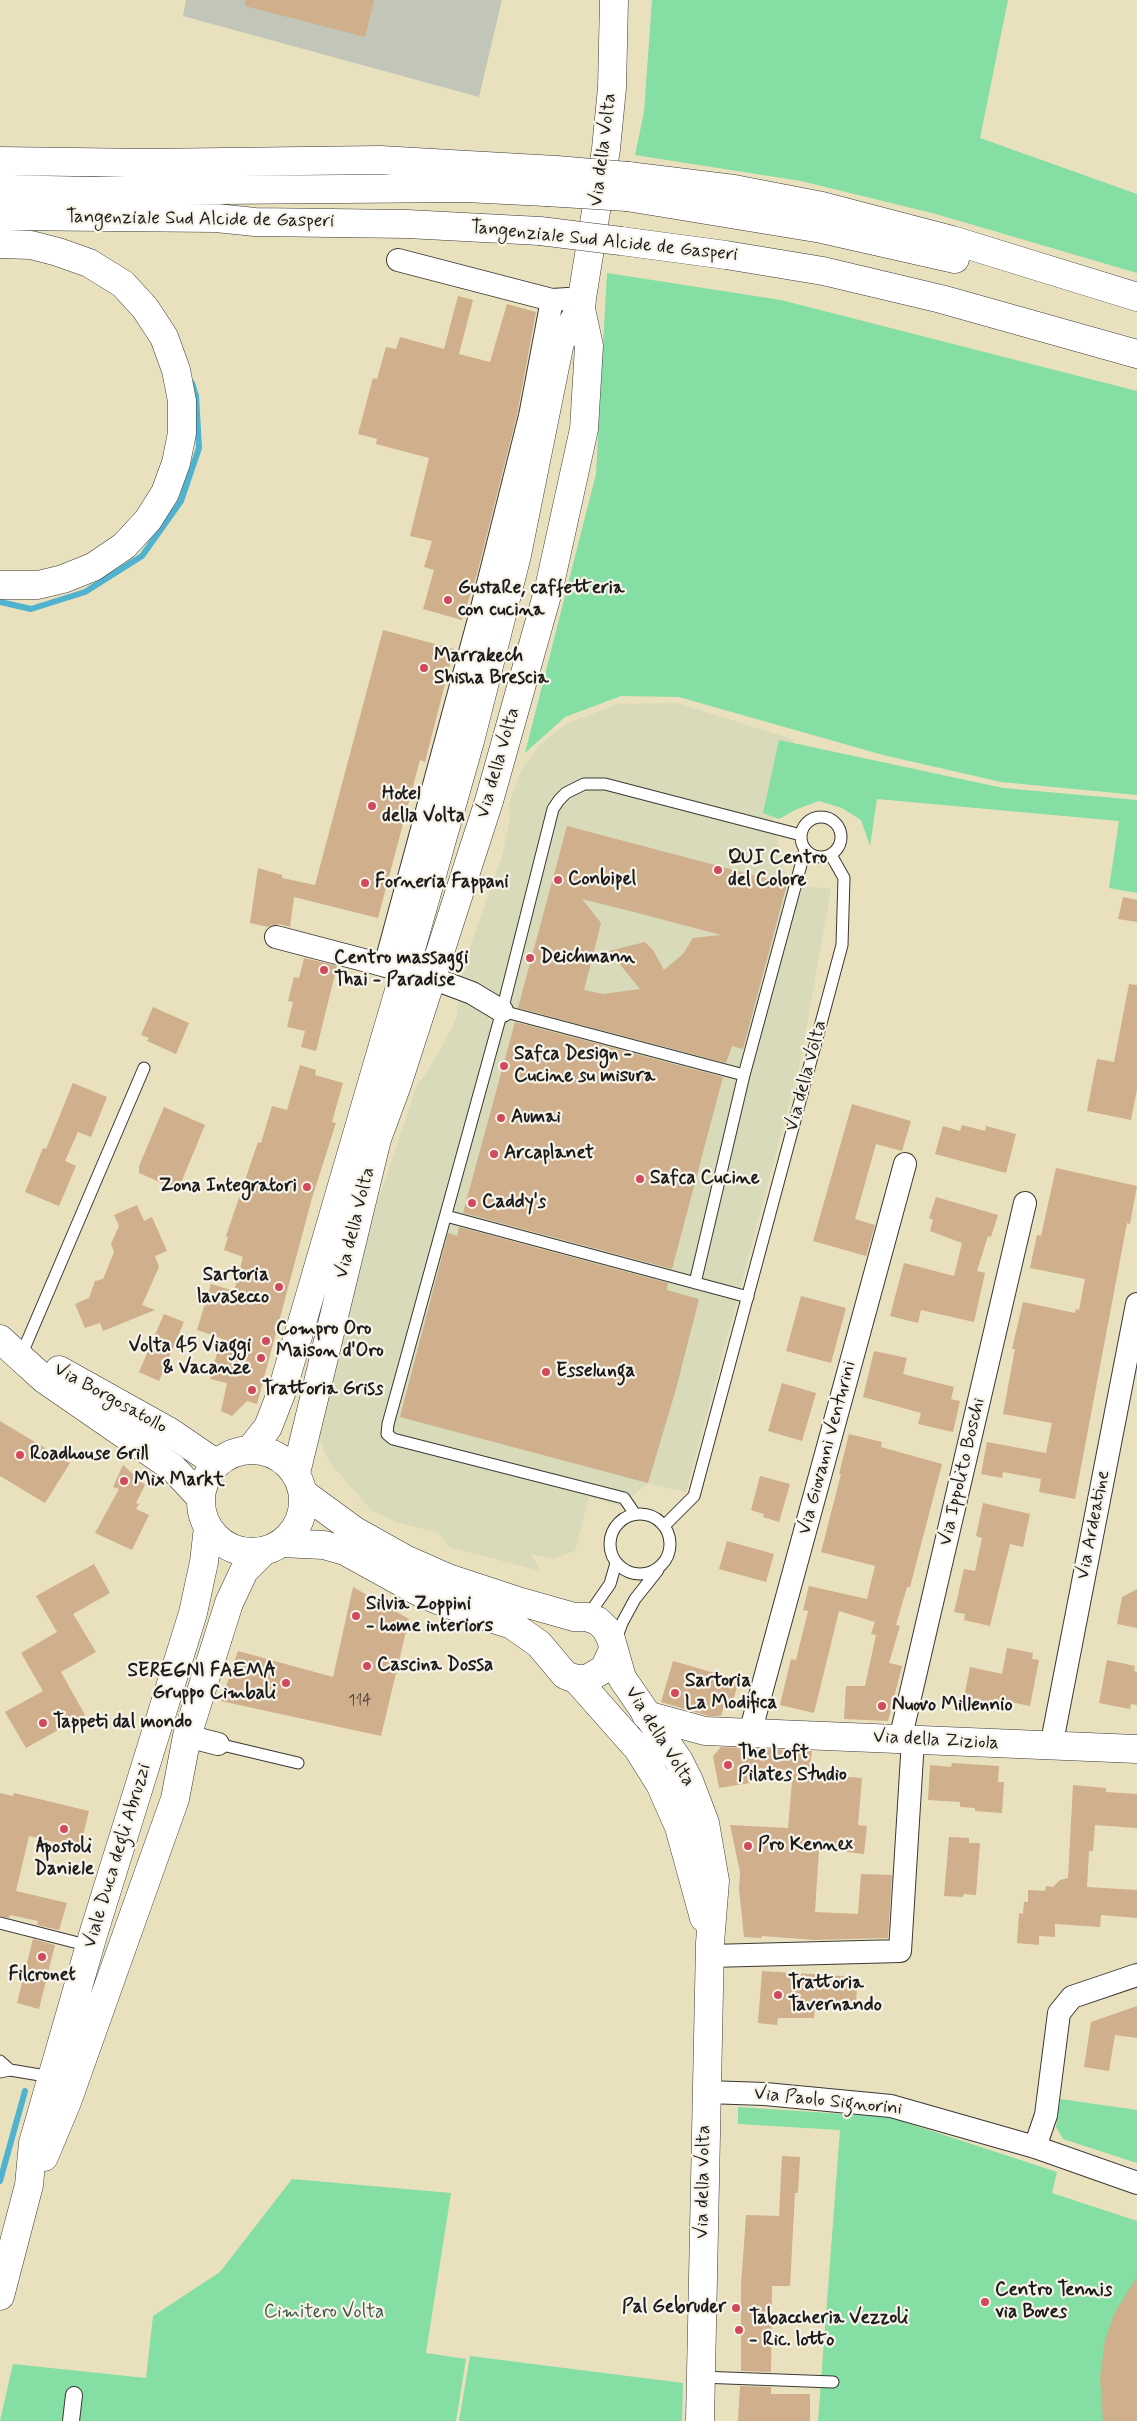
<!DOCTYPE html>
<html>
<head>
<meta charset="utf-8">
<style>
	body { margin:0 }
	canvas { display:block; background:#e9e0be }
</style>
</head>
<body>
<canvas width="1137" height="2421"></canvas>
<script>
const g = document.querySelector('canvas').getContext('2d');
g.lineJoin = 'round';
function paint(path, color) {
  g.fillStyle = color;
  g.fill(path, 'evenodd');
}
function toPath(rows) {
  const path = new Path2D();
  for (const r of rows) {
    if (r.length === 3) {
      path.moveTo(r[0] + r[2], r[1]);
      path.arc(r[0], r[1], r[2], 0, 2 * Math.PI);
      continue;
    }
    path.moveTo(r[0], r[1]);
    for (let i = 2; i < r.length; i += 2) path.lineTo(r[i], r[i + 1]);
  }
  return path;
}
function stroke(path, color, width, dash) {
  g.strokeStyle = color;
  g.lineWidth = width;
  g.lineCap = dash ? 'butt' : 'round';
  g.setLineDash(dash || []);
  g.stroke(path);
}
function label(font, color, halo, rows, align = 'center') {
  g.font = font + ' Mynerve,sans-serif';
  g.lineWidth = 4.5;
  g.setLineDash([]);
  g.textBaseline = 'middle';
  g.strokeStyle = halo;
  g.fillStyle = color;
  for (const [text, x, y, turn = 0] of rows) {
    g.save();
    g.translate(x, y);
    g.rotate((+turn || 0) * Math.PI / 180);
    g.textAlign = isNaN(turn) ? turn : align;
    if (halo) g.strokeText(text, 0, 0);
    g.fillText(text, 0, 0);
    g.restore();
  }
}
const built = toPath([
	[677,703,795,740,773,820,787,884,831,889,800,1063,686,1492,648,1483,621,1506,589,1497,575,1551,554,1559,531,1554,540,1571,449,1547,438,1533,396,1522,371,1510,330,1463,324,1451,319,1436,318,1417,372,1219,416,1088,437,1056,456,1019,463,967,502,856,510,821,509,804,521,770,539,746,567,723,619,704]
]);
const industrial = toPath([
	[186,0,502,0,479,97,183,16]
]);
const green = toPath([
	[652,0,1008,0,980,138,1137,194,1137,273,936,214,801,181,635,155,644,112],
	[607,273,781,300,1137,391,1137,795,1001,782,883,755,679,697,621,696,565,717,525,753,596,474],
	[779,740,1003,788,1137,800,1137,893,1109,888,1119,821,877,799,870,846,861,820,842,808,819,801,797,809,779,819,763,813],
	[1060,2099,1137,2110,1137,2163,1063,2139,1056,2127],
	[738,2107,889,2117,1057,2172,1052,2193,1137,2221,1137,2421,818,2421,840,2130,738,2124],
	[292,2179,451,2193,426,2353,466,2359,456,2421,0,2421,13,2364,146,2378,153,2316,220,2272],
	[470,2356,683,2383,682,2421,459,2421]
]);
const stream = toPath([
	[0,602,31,609,85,592,142,556,181,501,199,448,196,396,192,383],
	[0,2181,25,2091]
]);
const building = toPath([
	[245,0,374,0,365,37,245,6],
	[458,296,473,300,459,354,490,362,507,304,536,312,517,415,477,574,462,620,423,609,434,570,424,567,432,541,410,536,429,458,376,444,377,439,358,434,373,378,377,379,386,347,396,349,400,337,444,349],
	[383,630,454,649,425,762,420,760,378,918,294,897,290,927,279,924,268,927,250,923,258,868,282,875,282,878,315,885],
	[567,826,787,884,743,1049,732,1046,726,1063,518,1008],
	[582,899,634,912,721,935,693,938,683,954,664,970,653,950,645,942,609,951,640,989,603,994,584,990,601,923],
	[1123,897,1137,900,1137,922,1118,919],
	[304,958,337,966,316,1051,301,1047,305,1031,287,1027,293,1002,288,1001,294,977,299,978],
	[1129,984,1137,985,1137,1089,1131,1120,1087,1111,1097,1059,1114,1062],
	[153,1007,189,1023,176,1054,147,1041,149,1038,141,1035],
	[515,1022,723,1077,672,1269,463,1213],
	[300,1065,316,1070,315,1075,343,1083,332,1122,336,1123,312,1198,257,1404,247,1401,232,1416,221,1411,227,1383,210,1379,221,1338,197,1330,211,1284,234,1291,243,1257,224,1250,228,1237,226,1236,258,1142,261,1143,272,1106,287,1110],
	[73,1083,107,1097,91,1137,78,1132,65,1161,76,1166,59,1206,25,1192,43,1148,46,1149],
	[852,1104,911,1121,902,1151,876,1144,855,1219,875,1225,866,1256,813,1241],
	[164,1107,205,1125,178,1190,139,1173,139,1166],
	[962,1125,985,1131,986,1126,1016,1134,1006,1173,935,1154,943,1126,960,1131],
	[1056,1168,1137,1186,1130,1224,1127,1223,1075,1499,1039,1492,1041,1479,1003,1472,1002,1478,981,1474,987,1442,1046,1453,1052,1423,1003,1414,1015,1349,1012,1349,1023,1302,1075,1313,1076,1309,1079,1310,1085,1279,1030,1268,1037,1235,1041,1236],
	[936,1197,998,1215,991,1237,988,1236,977,1271,985,1273,974,1322,921,1310,918,1323,890,1316,904,1263,954,1276,962,1243,930,1231,933,1220,929,1218],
	[137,1205,144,1221,152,1217,167,1251,155,1256,159,1267,142,1305,155,1310,103,1331,100,1323,85,1328,75,1304,89,1298,95,1281,103,1279,114,1252,111,1244,119,1226,114,1215],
	[459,1227,668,1283,667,1290,699,1299,676,1389,648,1483,400,1417,448,1233,457,1236],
	[801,1296,846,1308,831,1363,786,1351],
	[164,1314,184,1322,159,1381,139,1372],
	[874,1351,907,1358,903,1374,954,1387,951,1399,960,1401,953,1432,918,1424,921,1413,863,1397],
	[782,1383,816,1393,802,1441,768,1431],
	[0,1421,70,1463,45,1503,0,1476],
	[849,1434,882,1442,881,1447,942,1464,910,1587,907,1587,896,1625,900,1626,889,1663,902,1666,888,1721,844,1719,846,1686,865,1686,876,1635,871,1634,875,1622,839,1611,814,1713,780,1705,791,1659,796,1660,808,1611,803,1610,809,1586,867,1599,875,1566,821,1552,841,1474,839,1474],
	[123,1465,145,1485,136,1503,139,1504,136,1509,149,1515,132,1550,95,1533,119,1489,113,1487],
	[760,1476,790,1484,779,1522,763,1517,764,1514,751,1510],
	[983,1503,1030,1514,1023,1547,1010,1544,990,1626,964,1620,965,1614,954,1612,964,1569,975,1571,982,1538,976,1536],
	[727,1541,774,1554,766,1582,719,1569],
	[94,1564,110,1593,73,1614,96,1652,61,1672,85,1715,26,1748,5,1712,43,1691,21,1653,57,1632,36,1596],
	[353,1587,409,1619,381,1736,221,1701,238,1651,333,1677],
	[1137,1589,1137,1628,1117,1624,1122,1597],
	[1007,1648,1033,1653,1032,1659,1039,1660,1030,1706,1001,1700,1000,1704,964,1697,970,1667,1002,1674],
	[1107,1660,1135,1666,1134,1671,1137,1672,1137,1705,1131,1704,1130,1709,1099,1703],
	[673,1661,739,1680,731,1708,724,1706,721,1716,709,1716,661,1702],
	[721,1747,812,1751,809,1774,862,1778,858,1825,867,1826,864,1854,819,1849,815,1912,858,1914,861,1874,892,1875,888,1938,815,1940,762,1936,761,1938,744,1937,739,1889,740,1872,730,1825,788,1828,793,1770,755,1769,755,1771,748,1771,750,1783,719,1788,713,1756],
	[952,1763,999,1766,998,1782,1004,1782,1002,1813,975,1811,975,1808,960,1807,960,1802,928,1800,930,1765,951,1767],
	[1073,1785,1106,1788,1106,1792,1137,1794,1137,1828,1095,1825,1093,1851,1089,1851,1087,1887,1137,1890,1137,1918,1101,1915,1100,1927,1055,1924,1055,1937,1039,1936,1039,1945,1017,1943,1019,1913,1023,1914,1024,1902,1028,1902,1028,1890,1045,1891,1046,1886,1053,1887,1060,1880,1068,1878],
	[0,1793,13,1796,14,1793,89,1811,80,1848,29,1836,16,1891,67,1903,59,1930,37,1925,38,1921,10,1915,9,1918,0,1916],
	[949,1837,969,1838,969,1843,980,1843,976,1895,964,1894,963,1897,944,1896],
	[33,1939,55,1945,39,2009,17,2003],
	[762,1971,858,1977,856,2002,837,2001,837,2008,815,2006,814,2018,778,2018,777,2025,758,2023],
	[1137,2006,1137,2038,1115,2035,1109,2071,1084,2067,1091,2022],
	[782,2156,800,2157,798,2193,795,2193,790,2286,772,2286,771,2372,741,2371,741,2286,746,2215,779,2216],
	[1137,2277,1137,2421,1103,2421,1100,2377,1105,2340,1114,2314],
	[740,2386,771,2387,771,2394,810,2394,810,2421,738,2421]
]);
const service = toPath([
	[821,837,20],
	[502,1011,744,1075],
	[446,1216,748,1297],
	[695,1283,744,1075,805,850],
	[23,1351,144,1068],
	[640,1544,30],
	[635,1514,624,1498,393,1439,387,1434,388,1424,502,1011,553,809,559,800,566,793,584,784,605,784,801,835],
	[664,1526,694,1496,842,945,844,878,831,855],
	[587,1617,610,1584,616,1563],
	[615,1642,622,1623,635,1599,658,1570],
	[218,1744,298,1763],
	[0,1923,90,1946],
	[0,2061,10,2070],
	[0,2072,10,2070,52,2077],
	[700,2377,833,2382]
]);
const pedestrian = toPath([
	[71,2421,74,2395]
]);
const minor = toPath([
	[398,260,552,300,568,299],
	[276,937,432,978,472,993,502,1011],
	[385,966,481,612,530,416,552,300],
	[750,1733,905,1164],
	[187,1736,218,1744],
	[900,1740,1025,1203],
	[1051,1747,1137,1304],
	[710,1956,900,1951,913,1740],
	[706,2092,765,2094,891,2106,1035,2147,1137,2183],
	[1035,2147,1046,2115,1059,2013,1072,1997,1137,1975]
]);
const tertiary = toPath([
	[646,1715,705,1731,1137,1749]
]);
const secondary = toPath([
	[0,1339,44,1379,173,1468,201,1498],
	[59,1370,170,1432,217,1464],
	[252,1501,51],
	[250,1450,268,1427,282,1391,405,970,470,741,517,555,560,342,581,309],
	[296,1473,377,1139,397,1085,489,801,549,588,584,429,589,346,581,309,582,298,606,149,612,88,614,0],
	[303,1493,355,1531,405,1559,448,1578,521,1602,574,1617,587,1617,598,1621,606,1629,611,1639,622,1678,679,1761,689,1781,705,1823,715,1881,710,1943,700,2421],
	[281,1543,324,1545,345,1551,421,1593,450,1605,512,1625,539,1644,565,1675,576,1679,587,1679,604,1669,613,1650],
	[576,1679,638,1749,660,1784,679,1827,704,1918],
	[44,2157,67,2102,175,1799,187,1736,229,1603,244,1571,264,1551],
	[0,2296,29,2185,33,2143,93,1935,193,1613,204,1562,208,1527]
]);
const trunk = toPath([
	[0,161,147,163,380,160,556,170],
	[628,176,734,189,822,206,952,240,1137,297],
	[0,189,94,191,465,188,546,192],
	[627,197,822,229,955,259],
	[0,216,216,218,255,222,407,224,540,231],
	[621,241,726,255,823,271,941,299,1137,354],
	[0,244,31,245,58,252,89,263,123,284,145,308,164,337,176,370,182,401,182,433,176,463,165,493,148,520,124,546,93,567,63,579,38,585,0,585]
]);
const trunkBridge = toPath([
	[556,170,628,176],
	[546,192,627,197],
	[540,231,621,241]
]);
const markers = [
	[448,600,5,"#d1495b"],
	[424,668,5,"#d1495b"],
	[372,806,5,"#d1495b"],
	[718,870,5,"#d1495b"],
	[558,880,5,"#d1495b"],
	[365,883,5,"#d1495b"],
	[530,958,5,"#d1495b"],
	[324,970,5,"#d1495b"],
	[504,1066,5,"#d1495b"],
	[501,1118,5,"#d1495b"],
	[494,1154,5,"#d1495b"],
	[640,1179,5,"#d1495b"],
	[307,1187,5,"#d1495b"],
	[472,1203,5,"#d1495b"],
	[279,1287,5,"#d1495b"],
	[266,1341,5,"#d1495b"],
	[261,1358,5,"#d1495b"],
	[546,1372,5,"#d1495b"],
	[252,1390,5,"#d1495b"],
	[20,1455,5,"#d1495b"],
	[124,1481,5,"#d1495b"],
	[356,1616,5,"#d1495b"],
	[367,1666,5,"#d1495b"],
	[286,1683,5,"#d1495b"],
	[675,1693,5,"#d1495b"],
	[882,1706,5,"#d1495b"],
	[43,1723,5,"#d1495b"],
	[728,1765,5,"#d1495b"],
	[64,1829,5,"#d1495b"],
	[748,1846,5,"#d1495b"],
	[42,1957,5,"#d1495b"],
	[778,1995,5,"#d1495b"],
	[985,2302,5,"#d1495b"],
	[736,2308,5,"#d1495b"],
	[739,2330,5,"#d1495b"]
];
const numberNames = [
	["114",360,1702]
];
const streetNames = [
	["Via della Volta",604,150,-83],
	["Tangenziale Sud Alcide de Gasperi",200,220,1],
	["Tangenziale Sud Alcide de Gasperi",604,242,6],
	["Via della Volta",499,763,-74],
	["Via della Volta",807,1076,-75],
	["Via della Volta",356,1223,-76],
	["Via Borgosatollo",110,1399,29],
	["Via Giovanni Venturini",828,1448,-75],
	["Via Ippolito Boschi",963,1472,-77],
	["Via Ardeatine",1094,1525,-79],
	["Via della Volta",659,1737,58],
	["Via della Ziziola",936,1741,3],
	["Viale Duca degli Abruzzi",118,1856,-73],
	["Via Paolo Signorini",828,2102,6],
	["Via della Volta",704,2182,-89]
];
const poiNames = [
	["GustaRe, caffetteria",458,589],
	["con cucina",458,611],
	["Marrakech",434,657],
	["Shisha Brescia",434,679],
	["Hotel",382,795],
	["della Volta",382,817],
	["QUI Centro",728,859],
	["del Colore",728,881],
	["Conbipel",568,880],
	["Forneria Fappani",375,883],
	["Deichmann",540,958],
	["Centro massaggi",334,959],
	["Thai - Paradise",334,981],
	["Safca Design -",514,1055],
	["Cucine su misura",514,1077],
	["Aumai",511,1118],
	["Arcaplanet",504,1154],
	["Safca Cucine",650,1179],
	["Zona Integratori",297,1187,"right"],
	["Caddy's",482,1203],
	["Sartoria",269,1276,"right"],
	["lavasecco",269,1298,"right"],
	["Compro Oro",276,1330],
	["Maison d'Oro",276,1352],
	["Volta 45 Viaggi",251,1347,"right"],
	["& Vacanze",251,1369,"right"],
	["Esselunga",556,1372],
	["Trattoria Griss",262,1390],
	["Roadhouse Grill",30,1455],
	["Mix Markt",134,1481],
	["Silvia Zoppini",366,1605],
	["- home interiors",366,1627],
	["Cascina Dossa",377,1666],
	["SEREGNI FAEMA",276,1672,"right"],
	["Gruppo Cimbali",276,1694,"right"],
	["Sartoria",685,1682],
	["La Modifica",685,1704],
	["Nuovo Millennio",892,1706],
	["Tappeti dal mondo",53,1723],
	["The Loft",738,1754],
	["Pilates Studio",738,1776],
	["Pro Kennex",758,1846],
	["Apostoli",64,1848,"center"],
	["Daniele",64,1870,"center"],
	["Filcronet",42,1976,"center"],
	["Trattoria",788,1984],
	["Tavernando",788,2006],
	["Centro Tennis",995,2291],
	["via Boves",995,2313],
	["Pal Gebruder",726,2308,"right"],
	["Tabaccheria Vezzoli",749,2319],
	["- Ric. lotto",749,2341]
];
const parkNames = [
	["Cimitero Volta",324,2313]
];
paint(built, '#d8dab9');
paint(industrial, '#c2c6b9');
paint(green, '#85dea3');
stroke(stream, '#4fb2ce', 6);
paint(building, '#cfaf8c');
stroke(service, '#3b3934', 13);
stroke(pedestrian, '#3b3934', 18);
stroke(minor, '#3b3934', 24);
stroke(tertiary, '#3b3934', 29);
stroke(secondary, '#3b3934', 29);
stroke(trunk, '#3b3934', 29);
stroke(service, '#fff', 11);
stroke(pedestrian, '#fff', 16);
stroke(minor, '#fff', 22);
stroke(tertiary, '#fff', 28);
stroke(secondary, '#fff', 28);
stroke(trunk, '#fff', 28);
stroke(trunkBridge, '#3b3934', 29, []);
stroke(trunkBridge, '#fff', 28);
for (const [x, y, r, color] of markers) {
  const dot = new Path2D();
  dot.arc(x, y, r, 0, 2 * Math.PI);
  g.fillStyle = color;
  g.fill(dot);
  stroke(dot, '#f7f3e8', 2);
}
label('16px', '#494138', null, numberNames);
label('19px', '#1c1c1c', '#f7f3e8', streetNames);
label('bold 19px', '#1c1c1c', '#f7f3e8', poiNames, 'left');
label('19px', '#3c5644', '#f7f3e8', parkNames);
</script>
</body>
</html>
